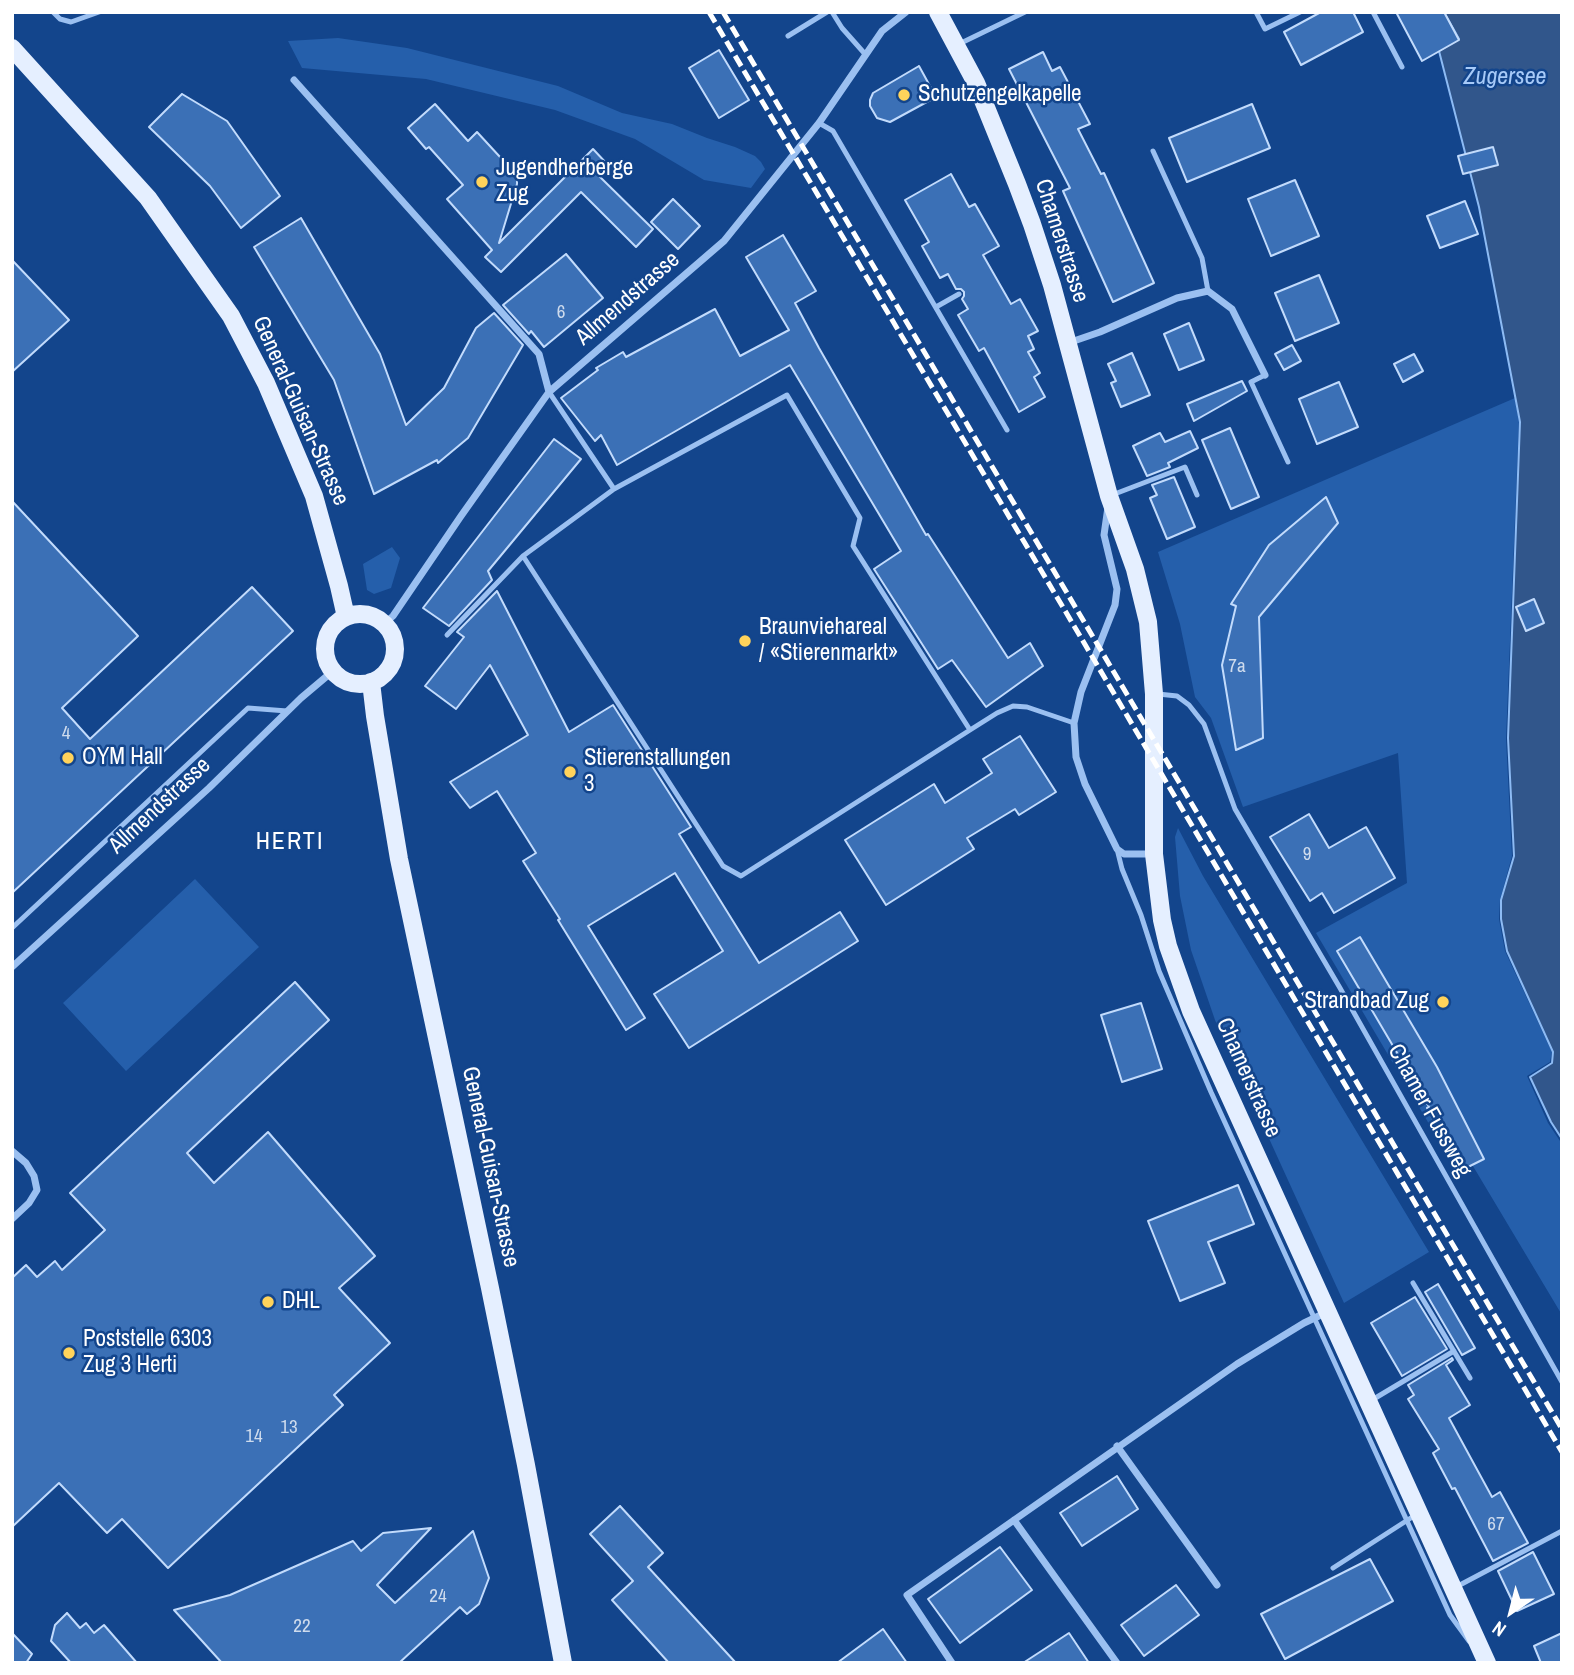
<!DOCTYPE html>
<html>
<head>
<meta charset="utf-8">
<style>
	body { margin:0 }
	#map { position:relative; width:1574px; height:1675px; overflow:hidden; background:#13458c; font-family:"Archivo Narrow",sans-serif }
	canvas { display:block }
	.frame { position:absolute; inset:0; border:14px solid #fff; pointer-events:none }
	.north { position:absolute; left:1476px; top:1577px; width:70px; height:70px; -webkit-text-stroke:5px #13458c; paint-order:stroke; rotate:215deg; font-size:19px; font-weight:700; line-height:28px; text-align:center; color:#fff }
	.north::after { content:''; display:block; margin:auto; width:24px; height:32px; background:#fff; clip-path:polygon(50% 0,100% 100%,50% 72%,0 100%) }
</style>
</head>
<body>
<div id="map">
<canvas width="1574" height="1675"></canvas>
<div class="frame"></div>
<div class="north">N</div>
</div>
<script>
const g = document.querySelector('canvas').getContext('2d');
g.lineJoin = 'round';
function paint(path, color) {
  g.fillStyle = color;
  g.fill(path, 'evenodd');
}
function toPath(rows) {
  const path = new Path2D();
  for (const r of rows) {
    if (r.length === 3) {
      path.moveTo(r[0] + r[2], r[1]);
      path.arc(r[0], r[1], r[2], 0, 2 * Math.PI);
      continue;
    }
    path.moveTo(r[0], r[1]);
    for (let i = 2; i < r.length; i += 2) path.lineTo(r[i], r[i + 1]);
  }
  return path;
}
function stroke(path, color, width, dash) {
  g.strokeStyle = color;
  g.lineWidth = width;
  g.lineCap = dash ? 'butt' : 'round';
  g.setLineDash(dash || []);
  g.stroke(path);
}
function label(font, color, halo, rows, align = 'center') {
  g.font = font + ' "Archivo Narrow",sans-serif';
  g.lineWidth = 5;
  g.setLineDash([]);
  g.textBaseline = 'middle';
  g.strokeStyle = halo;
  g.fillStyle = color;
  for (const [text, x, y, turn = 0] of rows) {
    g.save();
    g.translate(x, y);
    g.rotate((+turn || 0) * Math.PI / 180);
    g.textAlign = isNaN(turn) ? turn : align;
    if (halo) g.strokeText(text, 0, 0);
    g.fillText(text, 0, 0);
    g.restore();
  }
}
const green = toPath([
	[338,38,407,48,558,86,622,113,672,124,707,138,735,147,755,156,761,162,765,169,751,188,704,180,635,139,555,110,426,79,302,68,288,41],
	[1515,398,1519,421,1506,739,1512,856,1500,900,1499,919,1505,951,1552,1052,1550,1062,1527,1076,1548,1123,1562,1144,1562,1315,1449,1126,1435,1134,1316,933,1407,883,1398,753,1243,807,1211,718,1195,697,1180,624,1158,552],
	[392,547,400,558,391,588,374,594,367,590,363,564],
	[1178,828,1203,876,1429,1252,1344,1303,1215,1020,1191,950,1180,896,1175,837],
	[195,879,259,947,126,1071,63,1003]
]);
const water = toPath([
	[1444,12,1562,12,1562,1139,1551,1122,1530,1077,1552,1063,1553,1052,1507,951,1501,919,1501,900,1514,856,1508,738,1520,422,1479,207,1439,51,1459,39,1444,12]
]);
const building = toPath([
	[1321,12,1353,12,1363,32,1301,65,1284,32,1321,12],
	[1396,12,1444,12,1459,40,1422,61,1396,12],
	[719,50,749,100,719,118,689,68,719,50],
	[1043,52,1052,71,1060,67,1090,124,1078,129,1101,174,1104,173,1154,283,1113,302,1063,191,1070,188,1009,69,1043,52],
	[919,66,936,97,890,122,877,118,870,106,870,100,873,93,919,66],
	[182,94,227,121,280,196,241,228,210,186,149,127,182,94],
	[435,104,468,141,477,132,512,170,517,179,517,184,499,243,593,149,608,165,598,175,653,229,636,247,581,192,501,272,485,257,492,250,447,199,463,185,429,147,426,149,408,128,435,104],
	[1252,104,1270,148,1187,182,1169,138,1252,104],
	[1493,147,1498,165,1463,174,1458,156,1493,147],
	[951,174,969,207,975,204,999,246,983,255,1011,304,1020,299,1038,331,1028,336,1034,349,1028,352,1040,373,1034,377,1045,397,1019,412,984,348,979,351,958,315,968,309,962,299,964,296,964,292,961,289,956,289,948,274,940,278,922,246,929,242,905,200,951,174],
	[1295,180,1319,236,1271,256,1248,199,1295,180],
	[673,199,700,226,678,249,651,222,673,199],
	[1465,201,1478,234,1440,248,1427,216,1465,201],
	[301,218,380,354,406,425,444,388,476,328,494,313,523,345,468,438,438,463,437,460,374,494,334,380,254,247,301,218],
	[783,235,816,291,795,303,819,348,926,535,928,534,1008,658,1030,643,1043,666,986,707,952,660,938,669,874,569,901,551,790,365,617,465,601,435,595,441,561,398,598,370,596,368,623,352,626,357,715,309,740,356,789,330,746,257,783,235],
	[566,254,603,298,544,347,531,331,529,334,503,305,566,254],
	[12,260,69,320,12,372,12,260],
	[1319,275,1339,323,1295,341,1275,293,1319,275],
	[1189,323,1204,360,1179,370,1164,334,1189,323],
	[1292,345,1301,361,1284,370,1275,354,1292,345],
	[1132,353,1150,395,1121,407,1111,383,1116,381,1108,364,1132,353],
	[1414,354,1423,371,1403,382,1394,364,1414,354],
	[1242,381,1247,391,1194,421,1187,404,1242,381],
	[1339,382,1358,427,1317,444,1299,399,1339,382],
	[1230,428,1259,497,1231,509,1202,440,1230,428],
	[1190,431,1198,448,1168,463,1170,467,1147,476,1133,446,1160,433,1165,442,1190,431],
	[554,439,581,459,488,571,492,580,449,626,423,608,554,439],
	[1174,477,1195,527,1167,539,1150,498,1157,495,1152,485,1174,477],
	[1326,497,1338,523,1259,617,1263,738,1236,750,1222,665,1236,606,1231,604,1269,545,1326,497],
	[12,501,138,636,62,708,90,739,252,587,293,631,12,893,12,501],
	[497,591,569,732,613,705,691,827,679,834,759,963,840,912,858,941,689,1048,654,994,723,951,675,873,588,926,645,1018,626,1030,558,920,560,919,523,861,536,853,497,791,470,808,450,782,528,735,490,665,456,709,425,686,464,637,457,632,497,591],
	[1534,599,1544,623,1526,631,1516,607,1534,599],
	[1020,736,1056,792,1019,815,1015,809,967,838,974,849,886,905,845,840,934,784,945,803,992,773,983,759,1020,736],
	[1309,814,1329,848,1366,827,1395,878,1334,913,1322,893,1310,901,1270,837,1309,814],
	[1360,937,1437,1067,1484,1159,1460,1171,1427,1108,1429,1107,1337,951,1360,937],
	[295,982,329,1020,187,1153,214,1183,268,1132,375,1256,339,1288,390,1343,334,1395,343,1405,168,1568,122,1519,107,1533,59,1483,12,1527,12,1278,26,1265,37,1277,55,1261,62,1270,105,1230,70,1193,295,982],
	[1141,1003,1162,1069,1122,1082,1101,1015,1141,1003],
	[1238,1185,1254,1224,1208,1242,1225,1283,1180,1301,1148,1221,1238,1185],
	[1438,1284,1475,1348,1462,1355,1425,1292,1438,1284],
	[1415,1297,1447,1349,1402,1376,1371,1323,1415,1297],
	[1452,1358,1453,1360,1446,1365,1470,1405,1449,1418,1492,1497,1500,1492,1528,1543,1493,1561,1455,1488,1452,1489,1433,1453,1439,1449,1408,1399,1414,1395,1408,1385,1452,1358],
	[1117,1476,1138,1509,1082,1546,1060,1513,1117,1476],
	[620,1506,663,1553,648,1567,736,1663,669,1663,612,1600,633,1581,590,1534,620,1506],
	[431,1528,377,1585,395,1603,473,1531,489,1578,479,1604,467,1614,460,1607,399,1663,222,1663,174,1610,230,1595,353,1541,361,1551,383,1533,431,1528],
	[1000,1547,1032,1590,960,1643,928,1599,1000,1547],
	[1533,1552,1554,1594,1517,1611,1498,1571,1533,1552],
	[1370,1559,1393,1601,1285,1659,1261,1614,1370,1559],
	[1176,1585,1199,1615,1144,1656,1121,1625,1176,1585],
	[67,1613,80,1628,86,1623,94,1633,104,1625,137,1663,71,1663,51,1641,55,1625,67,1613],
	[883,1629,907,1663,837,1663,883,1629],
	[12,1633,32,1654,26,1663,12,1663,12,1633],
	[1069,1633,1089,1663,1023,1663,1069,1633],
	[1562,1633,1562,1663,1541,1663,1534,1646,1562,1633]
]);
const service = toPath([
	[53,12,60,19,71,22,99,12],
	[832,12,842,28,865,54],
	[1256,12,1265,29,1300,12],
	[1373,12,1402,67],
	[788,36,827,12],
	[959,44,1025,12],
	[819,123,833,131,1007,430],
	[1153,151,1202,258,1208,291],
	[936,307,959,294],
	[1265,375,1251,382,1288,462],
	[549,392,614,489,523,556,723,866,741,876,970,730,853,546,860,518,787,395,614,489],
	[1112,495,1185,467,1197,495],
	[447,635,523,556],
	[1158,694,1177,696,1189,705,1204,724,1235,809,1340,988,1562,1382],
	[970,730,997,713,1013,706,1027,707,1074,723],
	[1117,849,1122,869,1141,915,1159,971,1211,1092,1450,1615,1469,1641],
	[12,928,248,708,287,711],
	[1413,1283,1470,1378],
	[1372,1400,1454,1351],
	[1333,1568,1417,1514],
	[1456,1587,1562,1531]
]);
const minor = toPath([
	[294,80,539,354,549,392],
	[1068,343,1100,332,1177,298,1208,291,1232,309,1265,375],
	[1108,507,1104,535,1117,589,1115,605,1081,692,1074,723,1076,757,1085,784,1117,849,1124,854,1153,854],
	[384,624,393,616,461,516,549,392,724,241,819,123,882,31,906,12],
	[12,967,209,788,301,698,333,671],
	[12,1151,26,1163,34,1176,37,1190,29,1203,12,1219],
	[1117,1446,1217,1585],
	[1014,1520,1117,1663],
	[952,1663,907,1595,1237,1364,1304,1323,1325,1313]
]);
const primary = toPath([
	[938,12,976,83,1017,184,1032,224,1052,285,1109,496,1135,569,1148,622,1154,694,1154,854,1162,920,1168,946,1191,1011,1487,1663],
	[12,48,148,198,231,316,266,383,314,496,339,586,346,617],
	[360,649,35],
	[371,682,375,716,399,859,490,1288,526,1465,563,1663]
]);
const rail = toPath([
	[709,12,1067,614,1562,1452],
	[723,12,1562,1429]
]);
const markers = [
	[904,95,7,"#ffd35b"],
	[482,182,7,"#ffd35b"],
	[745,641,7,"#ffd35b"],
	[68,758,7,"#ffd35b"],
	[570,772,7,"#ffd35b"],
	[1443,1002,7,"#ffd35b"],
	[268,1302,7,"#ffd35b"],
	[69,1353,7,"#ffd35b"]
];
const numberNames = [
	["6",561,313],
	["7a",1237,667],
	["4",66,734],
	["9",1307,855],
	["13",289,1428],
	["14",254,1437],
	["67",1496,1525],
	["24",438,1597],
	["22",302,1627]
];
const poiNames = [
	["Schutzengelkapelle",918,95],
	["Jugendherberge",496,169],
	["Zug",496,195],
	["Braunviehareal",759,628],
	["/ «Stierenmarkt»",759,654],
	["OYM Hall",82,758],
	["Stierenstallungen",584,759],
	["3",584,785],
	["Strandbad Zug",1429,1002,"right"],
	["DHL",282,1302],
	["Poststelle 6303",83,1340],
	["Zug 3 Herti",83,1366]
];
const streetNames = [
	["Chamerstrasse",1061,241,72],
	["Allmendstrasse",628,299,-41],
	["General-Guisan-Strasse",300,411,66],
	["Allmendstrasse",160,806,-43],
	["Chamerstrasse",1248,1078,66],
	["Chamer Fussweg",1429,1111,61],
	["General-Guisan-Strasse",490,1167,78]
];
const waterNames = [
	["Zugersee",1505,78]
];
const neighbourhoodNames = [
	["HERTI",290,843]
];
paint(green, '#255fab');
paint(water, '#31568b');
stroke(water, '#8dbbf4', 2);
paint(building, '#3b70b6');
stroke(building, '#c2dbfc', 2);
stroke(service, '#9bc0f1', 5);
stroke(minor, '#9bc0f1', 7);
stroke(primary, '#e5efff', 18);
stroke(rail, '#fff', 5, [12, 5]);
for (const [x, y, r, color] of markers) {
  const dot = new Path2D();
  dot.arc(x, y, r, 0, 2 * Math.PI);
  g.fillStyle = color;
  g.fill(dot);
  stroke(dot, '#13458c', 2.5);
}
label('19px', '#cedbed', null, numberNames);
label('23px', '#fff', '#13458c', poiNames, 'left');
label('23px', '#fff', '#13458c', streetNames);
label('italic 24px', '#a7caf8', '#13458c', waterNames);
g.letterSpacing = '2px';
label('24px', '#fff', '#13458c', neighbourhoodNames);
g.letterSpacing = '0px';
</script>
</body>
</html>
